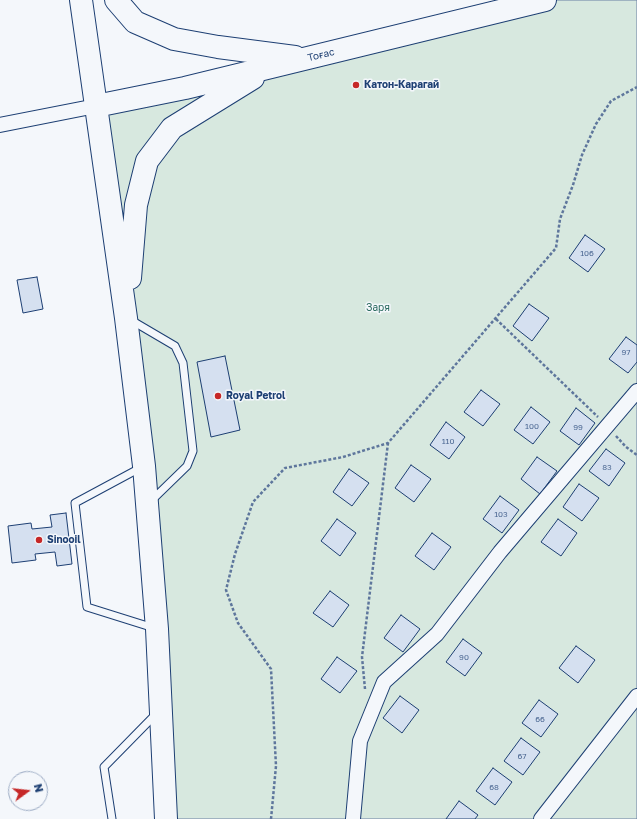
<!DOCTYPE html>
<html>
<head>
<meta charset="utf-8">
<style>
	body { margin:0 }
	#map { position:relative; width:637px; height:819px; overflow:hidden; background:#f4f7fb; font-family:"Golos Text",sans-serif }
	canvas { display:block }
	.north { position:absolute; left:8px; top:771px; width:40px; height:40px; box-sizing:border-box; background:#f4f7fb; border:1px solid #9eadc5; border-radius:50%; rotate:75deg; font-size:11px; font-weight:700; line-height:16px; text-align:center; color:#1d3f73 }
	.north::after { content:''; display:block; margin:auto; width:14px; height:18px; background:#c62828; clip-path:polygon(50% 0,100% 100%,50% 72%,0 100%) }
</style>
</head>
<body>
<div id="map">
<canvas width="637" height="819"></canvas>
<div class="north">N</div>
</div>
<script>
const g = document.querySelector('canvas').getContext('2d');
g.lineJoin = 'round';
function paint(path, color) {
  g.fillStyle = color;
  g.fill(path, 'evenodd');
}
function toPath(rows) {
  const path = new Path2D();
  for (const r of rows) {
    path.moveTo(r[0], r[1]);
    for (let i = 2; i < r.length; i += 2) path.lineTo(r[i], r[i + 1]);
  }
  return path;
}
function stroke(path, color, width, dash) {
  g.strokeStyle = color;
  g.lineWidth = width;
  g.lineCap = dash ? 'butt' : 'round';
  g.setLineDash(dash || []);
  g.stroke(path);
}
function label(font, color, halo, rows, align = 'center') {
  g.font = font + ' "Golos Text",sans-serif';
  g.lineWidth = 3;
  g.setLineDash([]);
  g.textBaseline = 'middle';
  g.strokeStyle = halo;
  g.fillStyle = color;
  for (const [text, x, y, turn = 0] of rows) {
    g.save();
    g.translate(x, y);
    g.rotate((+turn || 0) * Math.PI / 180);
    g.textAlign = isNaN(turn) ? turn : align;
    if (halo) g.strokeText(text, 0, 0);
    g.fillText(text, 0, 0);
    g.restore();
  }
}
const green = toPath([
	[526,0,637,0,637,819,160,819,162,729,96,106,526,0]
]);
const building = toPath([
	[585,235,605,249,588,272,569,258,585,235],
	[37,277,43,309,23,313,17,280,37,277],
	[529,304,549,318,532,341,513,326,529,304],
	[626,337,637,345,637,362,628,373,609,359,626,337],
	[225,356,240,430,211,437,197,362,225,356],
	[481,390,500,404,483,426,464,412,481,390],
	[531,407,550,422,533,444,514,430,531,407],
	[576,408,595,423,579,445,560,431,576,408],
	[446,422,465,437,449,459,430,445,446,422],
	[606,449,625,463,609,486,589,471,606,449],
	[537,457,557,471,540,494,521,479,537,457],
	[411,465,431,479,414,502,395,488,411,465],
	[349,469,369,483,352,506,333,492,349,469],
	[579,484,599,498,582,521,563,507,579,484],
	[500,496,519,510,502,533,483,519,500,496],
	[66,513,72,564,57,566,55,552,35,554,36,560,12,563,8,526,31,523,32,529,52,527,50,515,66,513],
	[337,519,356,533,340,556,321,541,337,519],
	[558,519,577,533,561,556,541,542,558,519],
	[432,533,451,547,434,570,415,556,432,533],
	[330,591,349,605,333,627,313,613,330,591],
	[401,615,420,629,403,652,384,638,401,615],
	[463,639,482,653,465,676,446,662,463,639],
	[576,646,595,660,578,683,559,668,576,646],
	[337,657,357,671,340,693,321,679,337,657],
	[400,696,419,710,402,733,383,718,400,696],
	[539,700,558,714,541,737,522,723,539,700],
	[521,738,540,752,523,775,504,761,521,738],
	[493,768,512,782,495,805,476,791,493,768],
	[459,801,478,815,475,819,446,819,459,801]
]);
const path = toPath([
	[496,319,598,417],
	[616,436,626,447,637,455],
	[365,689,362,657,388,443],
	[271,819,276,766,271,669,238,623,226,590,235,554,253,502,285,468,343,457,388,443,556,248,560,219,573,185,582,155,596,124,611,101,637,87]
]);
const lane = toPath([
	[129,319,175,346,183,363,193,451,187,466,151,501],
	[142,467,75,503,87,607,154,628],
	[112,819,104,767,157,713]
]);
const street = toPath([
	[0,125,96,106],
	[353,819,360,741,384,682,437,634,500,552,637,391],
	[541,819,637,696]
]);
const highway = toPath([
	[81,0,126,318,144,466,157,629,166,819],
	[116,0,135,22,174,39,218,47,295,57],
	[96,106,185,88,545,0],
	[130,278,136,205,147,161,172,128,253,78]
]);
const markers = [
	[356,85,4,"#c62828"],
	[218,396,4,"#c62828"],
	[39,540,4,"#c62828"]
];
const numberNames = [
	["106",587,253],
	["97",626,352],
	["100",532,426],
	["99",578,427],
	["110",448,441],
	["83",607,467],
	["103",501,514],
	["90",464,657],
	["66",540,719],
	["67",522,756],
	["68",494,787]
];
const streetNames = [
	["Тоғас",321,55,-14]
];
const poiNames = [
	["Катон-Карагай",364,85],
	["Royal Petrol",226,396],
	["Sinooil",47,540]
];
const parkNames = [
	["Заря",378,308]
];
paint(green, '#d7e8df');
stroke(green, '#687fa3', 1);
paint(building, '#d5e0f0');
stroke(building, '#1d3f73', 1);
stroke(lane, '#1d3f73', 9);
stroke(street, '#1d3f73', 16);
stroke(highway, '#1d3f73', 24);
stroke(path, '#5e769c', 2.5, [3, 2]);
stroke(lane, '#f4f7fb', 7);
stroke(street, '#f4f7fb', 14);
stroke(highway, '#f4f7fb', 22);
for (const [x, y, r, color] of markers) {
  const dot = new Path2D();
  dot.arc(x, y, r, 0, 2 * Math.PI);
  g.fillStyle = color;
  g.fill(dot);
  stroke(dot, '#f4f7fb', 1.5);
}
label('8px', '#4b6792', null, numberNames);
label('10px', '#1d3f73', '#f4f7fb', streetNames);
label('bold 10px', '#1d3f73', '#f4f7fb', poiNames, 'left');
label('10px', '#2c6c60', '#f4f7fb', parkNames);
</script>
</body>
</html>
